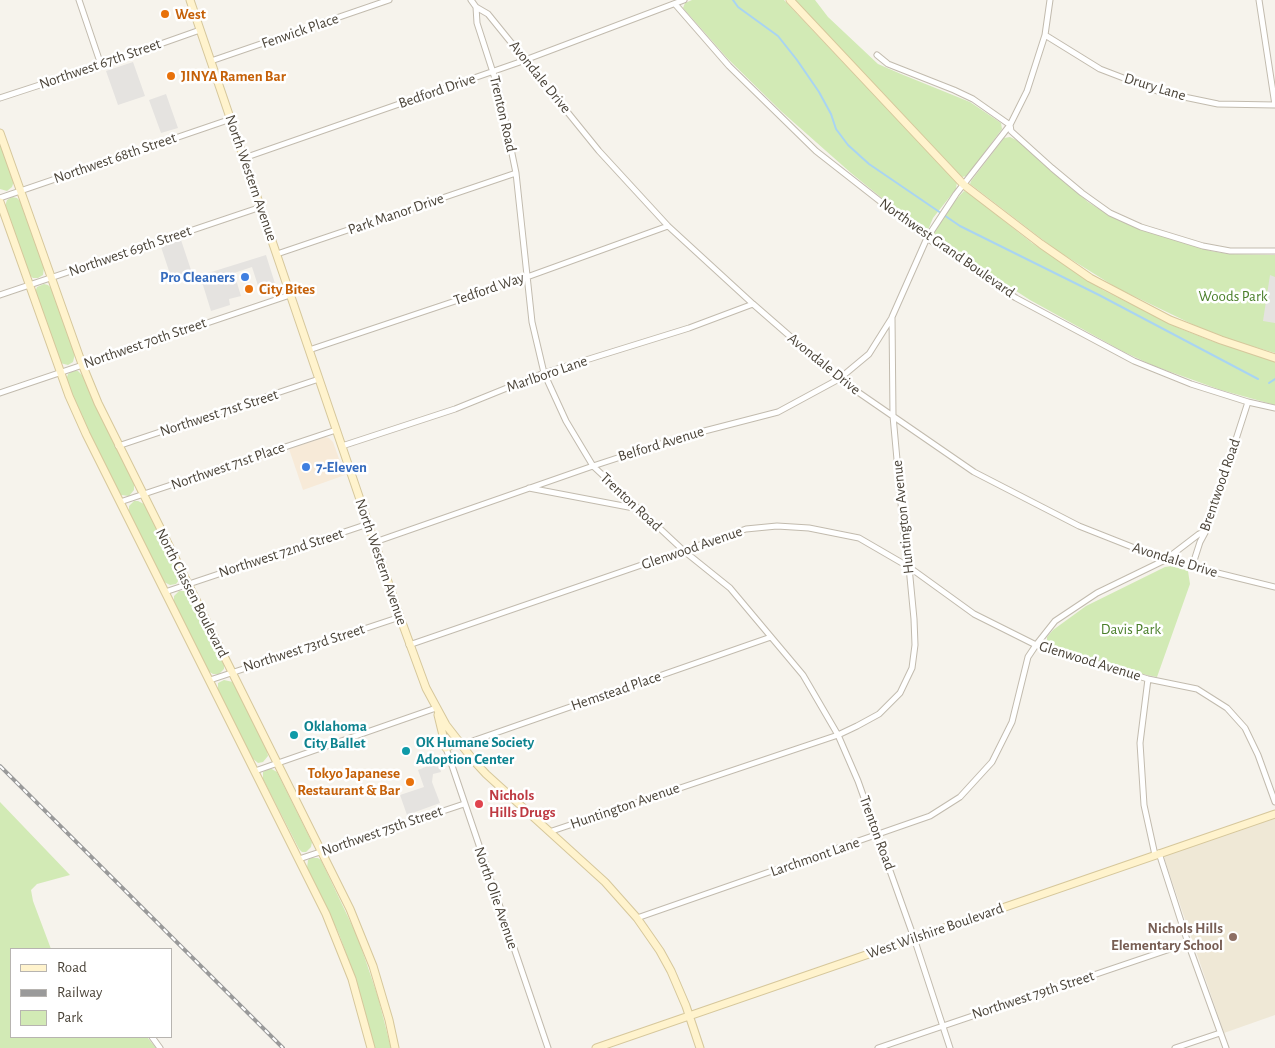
<!DOCTYPE html>
<html>
<head>
<meta charset="utf-8">
<style>
	body { margin:0 }
	#map { position:relative; width:1275px; height:1048px; overflow:hidden; background:#f6f3ec; font-family:"Alegreya Sans",sans-serif }
	canvas { display:block }
	.legend { position:absolute; left:10px; top:948px; width:162px; height:90px; box-sizing:border-box; background:#fff; border:1px solid #b7b4b0; margin:0; padding:6px 9px; list-style:none; font-size:15px; color:#4b4439 }
	.legend li { display:flex; align-items:center; gap:10px; height:25px }
	.legend b { width:25px; border:1px solid #b7b4b0 }
</style>
</head>
<body>
<div id="map">
<canvas width="1275" height="1048"></canvas>
<ul class="legend">
<li><b style="height:6px;background:#fff3cd"></b>Road</li>
<li><b style="height:6px;background:#9a9a9a"></b>Railway</li>
<li><b style="height:14px;background:#d2eab5"></b>Park</li>
</ul>
</div>
<script>
const g = document.querySelector('canvas').getContext('2d');
g.lineJoin = 'round';
function paint(path, color) {
  g.fillStyle = color;
  g.fill(path, 'evenodd');
}
function toPath(rows) {
  const path = new Path2D();
  for (const r of rows) {
    path.moveTo(r[0], r[1]);
    for (let i = 2; i < r.length; i += 2) path.lineTo(r[i], r[i + 1]);
  }
  return path;
}
function stroke(path, color, width, dash) {
  g.strokeStyle = color;
  g.lineWidth = width;
  g.lineCap = dash ? 'butt' : 'round';
  g.setLineDash(dash || []);
  g.stroke(path);
}
function label(font, color, halo, rows, align = 'center') {
  g.font = font + ' "Alegreya Sans",sans-serif';
  g.lineWidth = 5;
  g.setLineDash([]);
  g.textBaseline = 'middle';
  g.strokeStyle = halo;
  g.fillStyle = color;
  for (const [text, x, y, turn = 0] of rows) {
    g.save();
    g.translate(x, y);
    g.rotate((+turn || 0) * Math.PI / 180);
    g.textAlign = isNaN(turn) ? turn : align;
    if (halo) g.strokeText(text, 0, 0);
    g.fillText(text, 0, 0);
    g.restore();
  }
}
const commercial = toPath([
	[325,437,329,438,333,442,345,475,303,490,289,449]
]);
const education = toPath([
	[1275,818,1275,1015,1224,1033,1164,858,1166,855]
]);
const green = toPath([
	[692,0,784,0,957,182,956,189,933,218,928,230,925,231,899,212,851,173,782,112,728,59,683,8,685,3],
	[795,0,815,0,828,17,878,64,901,74,970,102,1001,123,1002,129,967,176,962,177,960,175],
	[1010,137,1018,141,1088,202,1107,214,1145,231,1211,251,1229,254,1275,255,1275,353,1228,339,1198,327,1117,288,1056,250,974,187,970,184,971,181,1004,138],
	[0,143,14,181,12,187,7,191,0,189],
	[964,191,969,193,1032,243,1103,290,1181,329,1212,341,1275,362,1275,405,1221,390,1154,366,1124,352,1030,300,937,240,934,234,935,231,950,206],
	[12,197,17,198,21,202,44,267,43,275,38,278,33,278,28,274,5,206,7,200],
	[44,284,48,285,52,289,75,354,73,362,68,365,60,363,35,292,37,287],
	[73,371,78,371,83,376,97,409,134,484,134,490,129,496,121,495,119,493,84,422,66,380,68,374],
	[134,501,138,501,144,504,179,574,179,580,176,584,170,585,164,582,129,513,129,506],
	[1172,566,1188,571,1190,584,1157,677,1142,674,1057,650,1049,647,1047,642,1047,637,1053,630,1086,606,1165,567],
	[179,591,185,591,189,594,224,665,224,669,219,674,213,674,208,671,174,602,174,596],
	[224,680,233,682,267,751,268,756,263,762,258,763,252,758,218,690,218,683],
	[270,768,277,772,312,842,311,847,306,852,302,852,299,849,263,779,263,772],
	[0,802,70,875,37,884,31,890,33,901,51,949,11,949,11,1037,147,1037,156,1048,0,1048],
	[311,858,318,858,321,860,358,938,378,997,391,1048,374,1048,358,986,339,934,307,868,308,860]
]);
const parking = toPath([
	[133,62,145,96,118,105,106,71],
	[166,94,178,128,161,133,149,100],
	[181,240,193,276,173,283,161,247],
	[266,255,277,290,261,295,252,267,234,273,241,296,229,299,230,305,211,311,202,282,207,280,205,274],
	[1270,275,1275,277,1275,323,1263,321],
	[437,759,441,772,433,774,432,782,440,803,407,815,400,795,424,787,418,770,428,766,427,763]
]);
const stream = toPath([
	[733,0,738,7,778,36,797,60,819,92,831,114,836,129,848,145,869,164,960,226,1099,295,1258,379],
	[1269,383,1275,379]
]);
const street = toPath([
	[79,0,101,65],
	[471,0,476,7,488,14,599,151,668,226,753,304,839,379,974,472,1079,526,1165,560,1275,587],
	[1259,0,1275,105],
	[675,4,729,66,816,151,927,238,1016,298,1134,361,1191,384,1248,402,1275,408],
	[476,7,477,23,499,91,516,173,532,322,544,373,566,421,593,466,684,551,730,588,803,675,838,735,858,781,914,938,950,1048],
	[1045,35,1100,69,1160,92,1218,104,1275,105],
	[877,55,888,64,954,90,973,99,1010,125,1011,131,1052,168,1082,193,1110,213,1141,227,1203,246,1230,251,1275,251],
	[211,61,389,0],
	[0,98,101,65,200,30],
	[244,158,517,63,684,0],
	[0,198,231,119],
	[277,254,516,173],
	[0,295,261,207],
	[309,350,527,277,668,226],
	[0,393,290,295],
	[118,446,319,379],
	[342,446,455,409,544,373,689,328,753,304],
	[529,488,639,509],
	[120,502,336,430],
	[375,542,593,466,685,436,778,412,839,379,869,354,891,319],
	[1192,567,1200,542,1207,529,1248,402],
	[165,592,368,524],
	[409,645,746,529,777,526,809,528,859,538,909,567,974,614,1036,645,1148,679,1197,689,1227,708,1245,728,1258,755,1275,802],
	[1148,679,1140,743,1144,805,1155,855],
	[210,680,400,617],
	[461,745,771,637],
	[446,748,548,1048],
	[255,771,436,708],
	[549,832,838,735,857,726,879,714,900,693,912,668,915,645,914,619,909,567,904,536,893,416,892,317,927,238,956,194,1010,125,1027,91,1045,35,1050,0],
	[1159,853,1188,943,1226,1048],
	[299,859,464,804],
	[637,918,930,816,960,797,992,762,1012,722,1028,657,1036,645,1055,621,1097,593,1165,560,1199,534,1206,531],
	[152,1037,160,1048],
	[878,1048,1188,943],
	[1175,1048,1220,1033]
]);
const secondary = toPath([
	[190,0,400,617,426,688,446,725,474,761,486,774,605,882,637,918,660,951,671,971,686,1006,700,1048],
	[790,0,964,185,1041,244,1090,278,1170,320,1221,340,1275,358],
	[0,133,82,364,98,403,350,909,373,966,389,1020,395,1048],
	[0,202,69,396,86,434,326,914,352,979,371,1048],
	[438,715,446,748,458,741],
	[596,1048,1275,814]
]);
const rail = toPath([
	[0,766,283,1048]
]);
const markers = [
	[165,14,5,"#e8710a"],
	[171,76,5,"#e8710a"],
	[245,277,5,"#3f7fe0"],
	[249,289,5,"#e8710a"],
	[306,467,5,"#3f7fe0"],
	[294,735,5,"#0f9aa8"],
	[406,751,5,"#0f9aa8"],
	[410,782,5,"#e8710a"],
	[479,804,5,"#e0444e"],
	[1233,937,5,"#8d6e63"]
];
const foodNames = [
	["West",175,14],
	["JINYA Ramen Bar",181,76],
	["City Bites",259,289],
	["Tokyo Japanese",400,773,"right"],
	["Restaurant & Bar",400,790,"right"]
];
const streetNames = [
	["Fenwick Place",300,31,-19],
	["Northwest 67th Street",100,64,-19],
	["Avondale Drive",540,77,51],
	["Drury Lane",1155,87,17],
	["Bedford Drive",437,91,-19],
	["Trenton Road",503,114,77],
	["Northwest 68th Street",115,158,-19],
	["North Western Avenue",251,178,71],
	["Park Manor Drive",396,214,-19],
	["Northwest Grand Boulevard",947,248,35],
	["Northwest 69th Street",130,251,-19],
	["Tedford Way",489,289,-19],
	["Northwest 70th Street",145,343,-19],
	["Avondale Drive",824,364,39],
	["Marlboro Lane",547,374,-19],
	["Northwest 71st Street",219,413,-18],
	["Belford Avenue",661,444,-17],
	["Northwest 71st Place",228,466,-19],
	["Brentwood Road",1220,485,-71],
	["Trenton Road",631,502,43],
	["Huntington Avenue",903,517,-96],
	["Glenwood Avenue",692,548,-19],
	["Northwest 72nd Street",281,553,-18],
	["Avondale Drive",1175,560,17],
	["North Western Avenue",381,562,71],
	["North Classen Boulevard",192,593,63],
	["Northwest 73rd Street",304,648,-18],
	["Glenwood Avenue",1090,661,17],
	["Hemstead Place",616,691,-19],
	["Huntington Avenue",625,806,-19],
	["Northwest 75th Street",382,831,-19],
	["Trenton Road",877,833,70],
	["Larchmont Lane",815,857,-19],
	["North Olie Avenue",496,898,71],
	["West Wilshire Boulevard",935,931,-19],
	["Northwest 79th Street",1033,995,-18]
];
const shopNames = [
	["Pro Cleaners",235,277],
	["7-Eleven",316,467,"left"]
];
const parkNames = [
	["Woods Park",1233,296],
	["Davis Park",1131,629]
];
const cultureNames = [
	["Oklahoma",304,726],
	["City Ballet",304,743],
	["OK Humane Society",416,742],
	["Adoption Center",416,759]
];
const healthNames = [
	["Nichols",489,795],
	["Hills Drugs",489,812]
];
const educationNames = [
	["Nichols Hills",1223,928],
	["Elementary School",1223,945]
];
paint(commercial, '#f7ead8');
paint(education, '#efe8d6');
paint(green, '#d2eab5');
paint(parking, '#e5e3e0');
stroke(stream, '#a9d4f2', 2);
stroke(street, '#c2bbae', 7);
stroke(secondary, '#d6c79b', 9);
stroke(street, '#fff', 5);
stroke(secondary, '#fff3cd', 7);
stroke(rail, '#9a9a9a', 4);
stroke(rail, '#fff', 2, [5.5]);
for (const [x, y, r, color] of markers) {
  const dot = new Path2D();
  dot.arc(x, y, r, 0, 2 * Math.PI);
  g.fillStyle = color;
  g.fill(dot);
  stroke(dot, '#fff', 2);
}
label('bold 15px', '#c56008', '#fff', foodNames, 'left');
label('15px', '#4b4439', '#fff', streetNames);
label('bold 15px', '#366cbe', '#fff', shopNames, 'right');
label('15px', '#4a7f2a', '#fff', parkNames);
label('bold 15px', '#0d838f', '#fff', cultureNames, 'left');
label('bold 15px', '#be3a42', '#fff', healthNames, 'left');
label('bold 15px', '#785e54', '#fff', educationNames, 'right');
</script>
</body>
</html>
